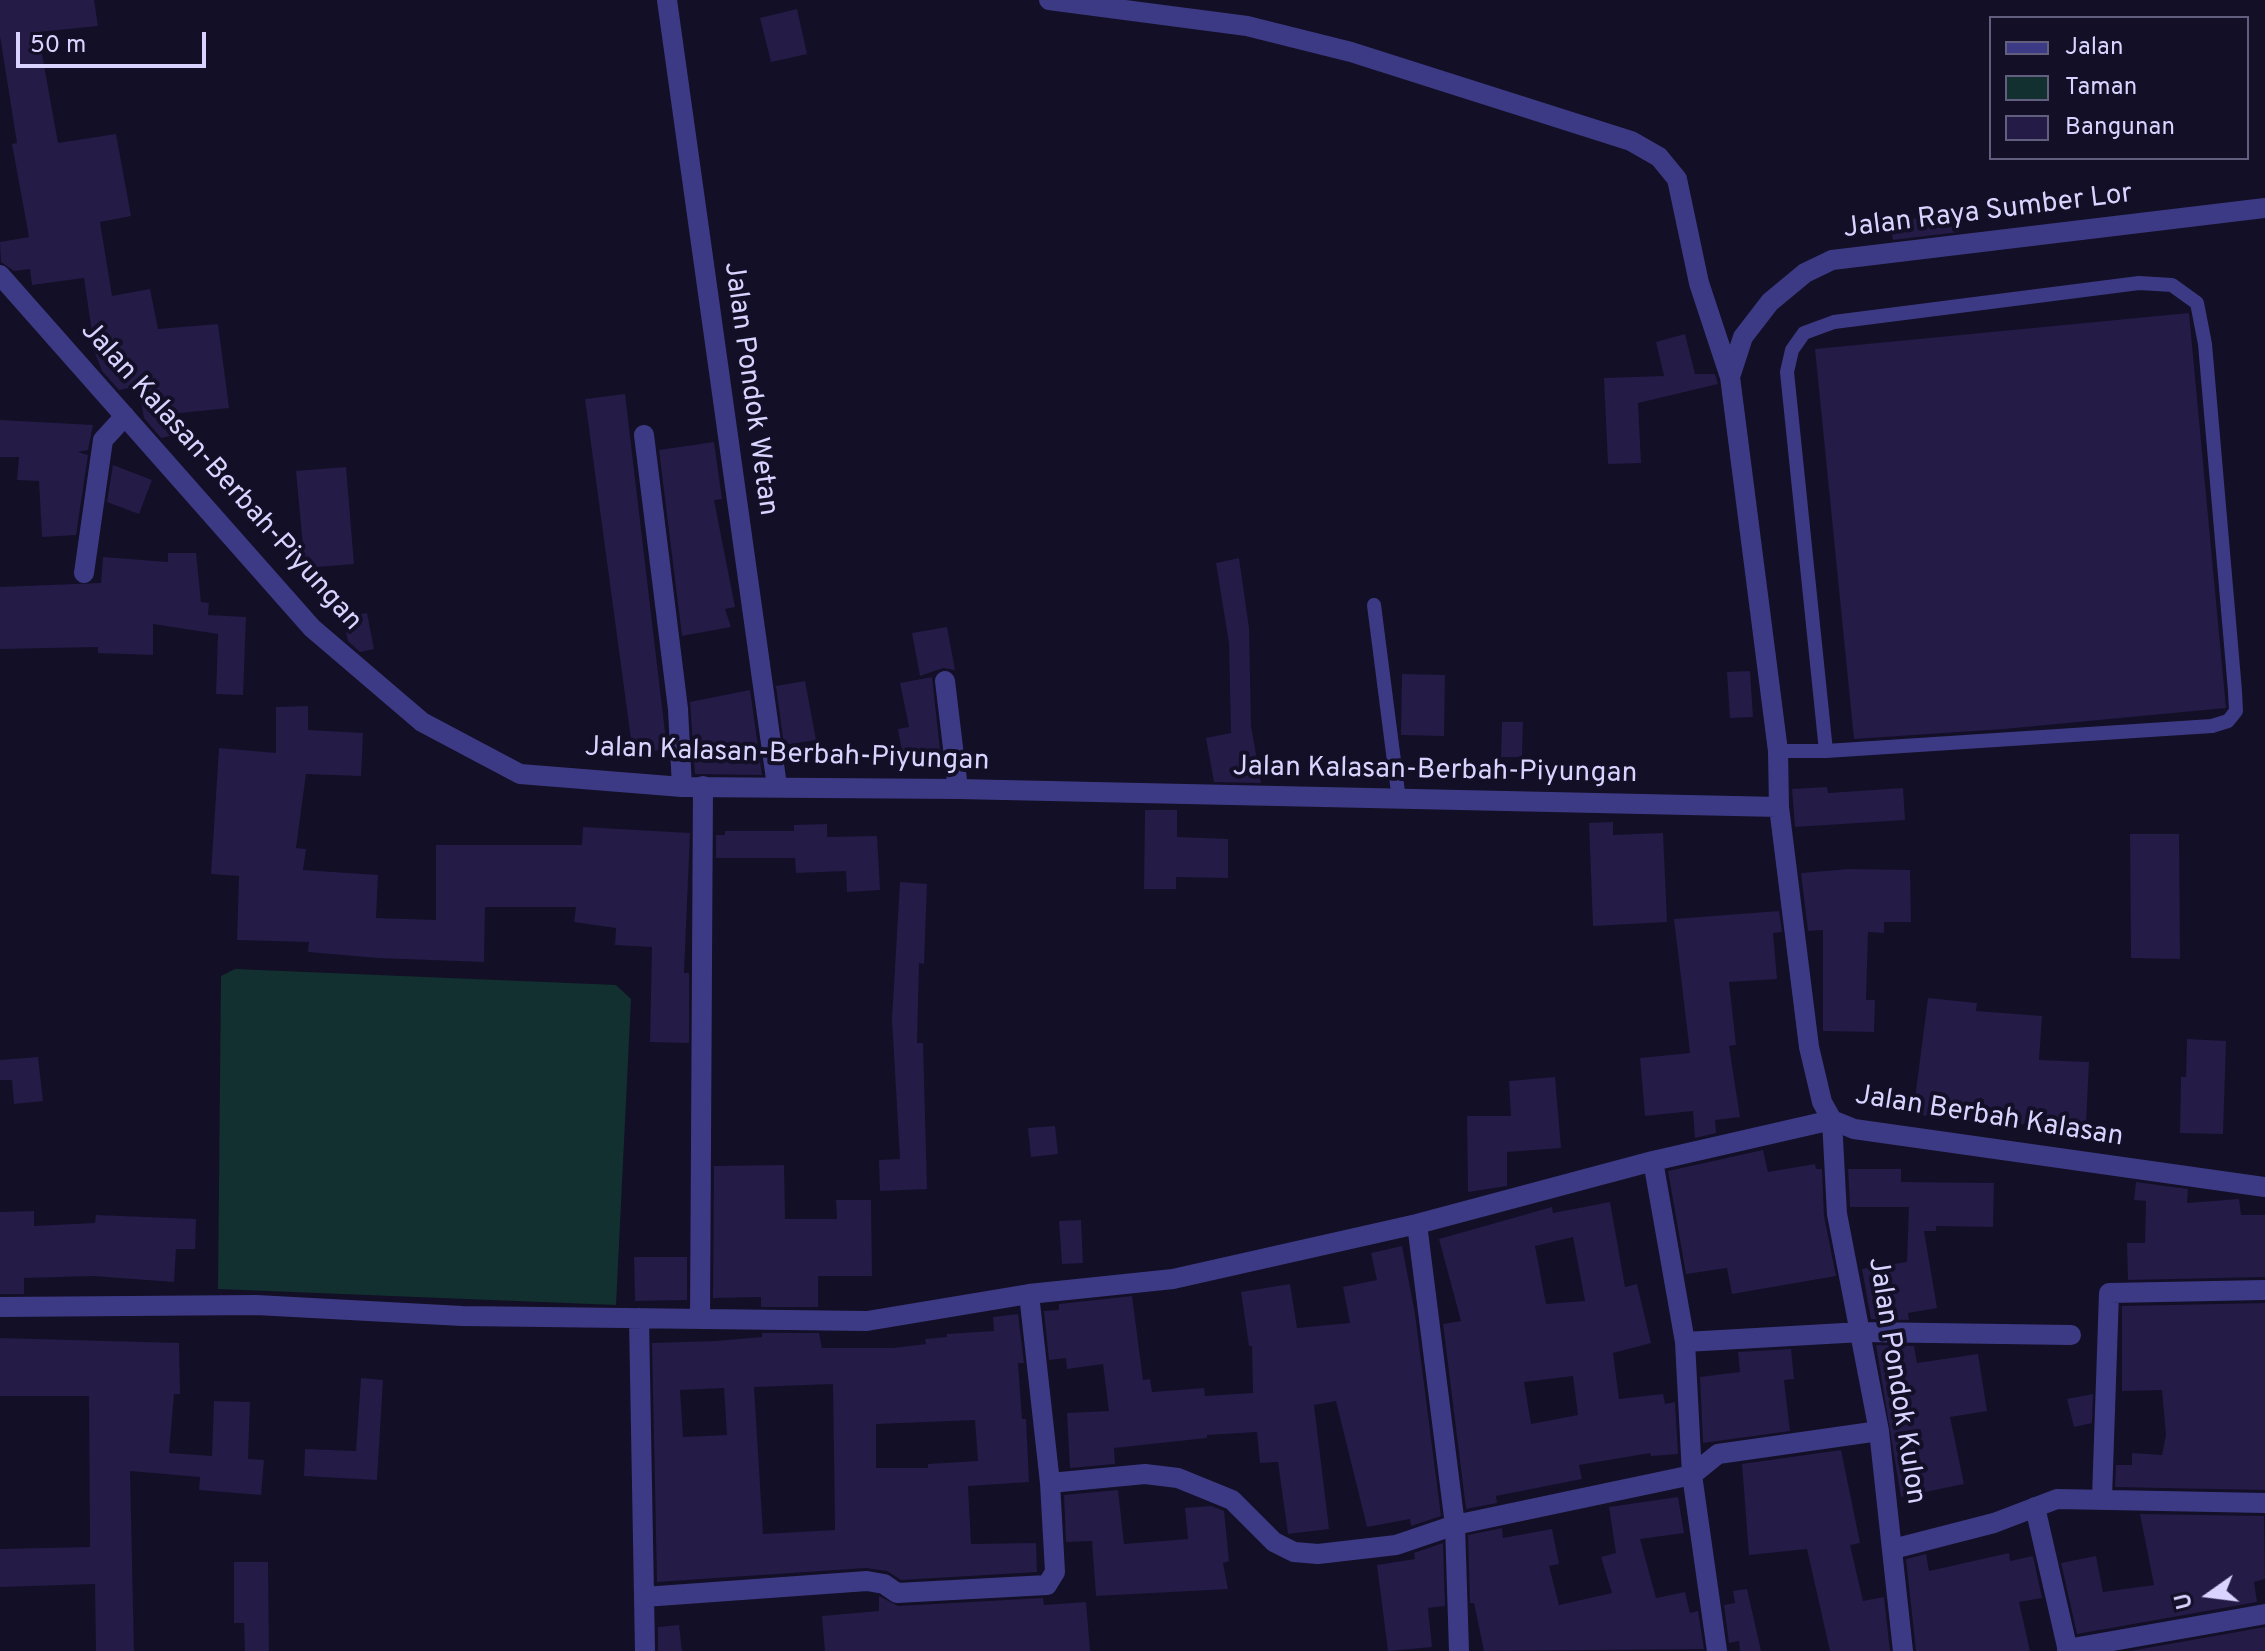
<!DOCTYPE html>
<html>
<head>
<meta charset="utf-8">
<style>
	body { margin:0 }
	#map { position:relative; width:2265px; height:1651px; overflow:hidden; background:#130f26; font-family:Overpass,sans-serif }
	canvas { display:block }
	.legend { position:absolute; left:1989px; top:16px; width:260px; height:144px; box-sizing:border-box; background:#130f26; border:2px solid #625e7d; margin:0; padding:10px 14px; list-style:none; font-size:24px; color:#d9d4ff }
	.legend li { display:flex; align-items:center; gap:16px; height:40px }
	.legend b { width:40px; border:2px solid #625e7d }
	.north { position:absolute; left:2169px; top:1555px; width:80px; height:80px; -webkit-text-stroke:6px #130f26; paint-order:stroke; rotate:256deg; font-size:22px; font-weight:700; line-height:32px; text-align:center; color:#d9d4ff }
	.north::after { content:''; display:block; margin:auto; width:28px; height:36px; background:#d9d4ff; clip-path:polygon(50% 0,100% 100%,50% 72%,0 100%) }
	.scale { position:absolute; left:16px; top:32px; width:190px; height:36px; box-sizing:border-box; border:4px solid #d9d4ff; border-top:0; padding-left:10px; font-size:24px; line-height:28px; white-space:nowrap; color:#d9d4ff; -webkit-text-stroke:6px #130f26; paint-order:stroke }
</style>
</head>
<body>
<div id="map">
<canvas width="2265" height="1651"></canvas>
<ul class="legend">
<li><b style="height:10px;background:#3d3a85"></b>Jalan</li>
<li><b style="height:22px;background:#12302f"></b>Taman</li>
<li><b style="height:22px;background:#241b47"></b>Bangunan</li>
</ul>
<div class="north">U</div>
<div class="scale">50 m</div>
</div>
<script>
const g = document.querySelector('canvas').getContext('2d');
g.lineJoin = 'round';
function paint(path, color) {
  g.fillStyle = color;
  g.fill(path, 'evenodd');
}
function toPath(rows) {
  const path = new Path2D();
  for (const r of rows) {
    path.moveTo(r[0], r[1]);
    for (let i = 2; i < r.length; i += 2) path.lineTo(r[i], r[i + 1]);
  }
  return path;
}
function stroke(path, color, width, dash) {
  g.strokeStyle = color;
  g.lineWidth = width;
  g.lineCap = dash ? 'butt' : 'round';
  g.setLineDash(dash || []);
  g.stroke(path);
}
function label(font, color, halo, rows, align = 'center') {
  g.font = font + ' Overpass,sans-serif';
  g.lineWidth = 8;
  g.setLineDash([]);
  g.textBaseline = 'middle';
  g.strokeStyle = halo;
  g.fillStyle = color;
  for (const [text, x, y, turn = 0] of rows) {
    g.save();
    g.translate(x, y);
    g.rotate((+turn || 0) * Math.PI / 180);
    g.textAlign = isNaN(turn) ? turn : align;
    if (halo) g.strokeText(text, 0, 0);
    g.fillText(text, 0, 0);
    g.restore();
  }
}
const green = toPath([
	[235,969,616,985,631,999,616,1305,218,1289,221,976]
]);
const building = toPath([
	[0,0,94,0,98,26,38,32,58,143,116,134,131,216,100,222,112,296,150,289,158,329,218,324,229,408,170,414,174,435,161,438,144,418,138,386,119,390,102,371,95,353,84,278,32,285,30,269,14,271,1,262,0,242,29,237,12,144,17,143,0,36],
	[797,9,807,54,771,62,760,18],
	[1956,211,1959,232,1893,240,1890,223],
	[2189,313,2226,708,2004,729,1854,739,1815,349],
	[1685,334,1695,374,1715,374,1718,384,1638,403,1641,463,1608,464,1604,378,1664,376,1656,342],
	[625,394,667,749,633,754,585,399],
	[0,420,93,425,88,450,78,452,88,455,76,535,42,537,39,481,17,480,19,457,0,457],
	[714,442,722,499,714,500,735,607,725,609,731,627,682,636,659,450],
	[113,465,152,480,139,514,107,502],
	[346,467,354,564,305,568,296,471],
	[168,553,196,553,201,602,209,603,208,615,246,617,243,695,216,694,218,634,153,624,153,655,98,653,98,647,0,649,0,587,101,583,103,557,168,562],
	[1239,558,1249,628,1251,726,1261,783,1214,782,1206,738,1231,733,1229,643,1216,563],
	[367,613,374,649,360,652,348,641,343,618],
	[947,627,955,670,943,668,920,676,912,633],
	[1750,671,1753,717,1730,718,1727,672],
	[1402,674,1445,675,1444,736,1401,735],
	[932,677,940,750,903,757,898,729,909,727,900,683],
	[805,681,816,740,784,745,776,686],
	[750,690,762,775,695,774,690,702],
	[308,706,308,730,363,733,361,776,306,774,296,848,306,849,303,870,378,875,376,918,436,920,436,845,582,845,583,827,690,833,684,973,689,973,689,1043,650,1042,652,947,615,945,616,928,574,922,576,907,485,907,484,962,378,958,308,952,309,942,237,940,239,876,211,874,219,748,276,753,276,707],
	[1502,722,1523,722,1522,757,1501,757],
	[1827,787,1828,793,1903,788,1905,820,1795,827,1792,789],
	[1145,810,1177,810,1177,837,1228,839,1228,878,1176,877,1176,889,1144,889],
	[1613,822,1613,835,1663,833,1667,922,1593,926,1589,823],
	[827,824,827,837,877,836,880,890,847,892,846,871,796,873,795,858,716,858,716,835,725,835,725,831,794,831,794,825],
	[2130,834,2179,834,2180,959,2131,958],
	[1849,869,1910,870,1911,922,1884,922,1884,933,1868,932,1866,1000,1875,1000,1874,1032,1823,1031,1823,930,1808,931,1801,873],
	[900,882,927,884,924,964,919,963,917,1043,923,1043,927,1189,880,1191,879,1160,900,1159,892,1019],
	[1779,911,1782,932,1773,933,1777,979,1729,982,1736,1045,1729,1046,1740,1117,1715,1120,1716,1133,1695,1138,1693,1111,1645,1116,1640,1058,1690,1053,1674,919],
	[1928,998,1977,1003,1976,1011,2042,1016,2039,1060,2089,1062,2086,1124,1994,1124,1913,1114],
	[2187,1039,2226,1041,2223,1134,2180,1133,2181,1077,2186,1077],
	[38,1057,43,1101,14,1104,12,1080,0,1080,0,1060],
	[1555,1077,1561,1148,1507,1152,1507,1186,1468,1192,1467,1116,1511,1116,1509,1081],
	[1055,1126,1058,1154,1031,1157,1028,1128],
	[1763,1150,1768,1172,1815,1164,1816,1169,1822,1169,1824,1216,1836,1276,1732,1294,1727,1268,1686,1274,1668,1171],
	[784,1165,785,1219,837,1219,836,1200,871,1200,872,1276,818,1276,818,1307,761,1307,761,1297,713,1298,714,1166],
	[1848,1169,1901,1169,1901,1182,1994,1183,1993,1227,1936,1226,1936,1231,1924,1231,1937,1308,1908,1313,1909,1320,1871,1319,1862,1269,1907,1262,1909,1207,1850,1207],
	[2136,1182,2188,1189,2187,1203,2239,1199,2241,1215,2265,1215,2265,1277,2128,1280,2127,1243,2145,1243,2146,1201,2134,1200],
	[1610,1202,1625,1287,1637,1284,1651,1343,1613,1353,1619,1399,1663,1394,1665,1404,1675,1402,1678,1454,1651,1456,1650,1453,1579,1465,1582,1479,1496,1496,1497,1503,1466,1509,1443,1324,1461,1321,1439,1239,1552,1207,1553,1213],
	[1573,1237,1585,1301,1546,1304,1535,1246],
	[1573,1376,1578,1415,1531,1424,1524,1382],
	[34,1211,34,1226,95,1223,96,1215,196,1219,195,1249,176,1249,174,1282,93,1276,24,1278,24,1294,0,1294,0,1212],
	[1081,1220,1083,1263,1062,1264,1059,1221],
	[1402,1246,1415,1314,1441,1516,1411,1526,1410,1519,1367,1527,1336,1401,1314,1405,1329,1529,1288,1534,1278,1462,1260,1463,1257,1432,1207,1435,1207,1438,1114,1448,1115,1464,1070,1468,1067,1413,1109,1411,1103,1364,1067,1369,1066,1358,1049,1360,1044,1311,1059,1310,1059,1304,1132,1296,1143,1380,1150,1379,1152,1392,1204,1388,1205,1396,1253,1393,1252,1346,1249,1346,1241,1292,1290,1284,1297,1328,1350,1323,1343,1287,1377,1280,1371,1253],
	[634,1257,687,1257,687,1300,635,1301],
	[2265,1303,2265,1490,2115,1487,2116,1465,2132,1465,2132,1453,2162,1455,2166,1435,2162,1390,2122,1391,2122,1306],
	[1018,1314,1024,1363,1018,1363,1022,1419,1026,1419,1029,1482,968,1486,971,1544,1036,1543,1037,1572,901,1580,887,1571,866,1568,657,1582,652,1343,716,1341,762,1337,762,1333,819,1333,822,1348,893,1348,926,1344,925,1339,947,1337,947,1334,994,1331,993,1317],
	[833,1384,835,1530,763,1534,754,1387],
	[724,1388,727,1435,683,1437,680,1390],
	[975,1420,978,1461,928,1464,928,1468,876,1468,876,1424],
	[0,1338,179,1343,180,1394,174,1394,169,1453,212,1456,214,1401,250,1402,248,1459,264,1460,261,1495,199,1490,200,1477,130,1471,134,1651,96,1651,95,1584,0,1587,0,1549,90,1547,89,1396,0,1396],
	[1876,1345,1914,1346,1917,1363,1978,1354,1987,1411,1950,1417,1964,1484,1901,1497],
	[1791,1349,1794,1379,1784,1380,1790,1431,1703,1443,1700,1377,1740,1372,1738,1352],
	[361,1378,383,1380,377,1480,304,1476,305,1449,356,1451],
	[2093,1394,2092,1423,2074,1427,2067,1399],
	[1841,1450,1860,1543,1850,1545,1863,1601,1884,1597,1890,1651,1830,1651,1807,1549,1749,1555,1742,1464],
	[1118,1490,1124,1544,1188,1539,1185,1508,1211,1506,1224,1511,1229,1561,1223,1563,1228,1589,1096,1596,1092,1541,1066,1542,1064,1495],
	[1678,1497,1684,1533,1640,1539,1656,1598,1685,1592,1690,1613,1698,1611,1704,1649,1484,1651,1474,1603,1470,1603,1468,1535,1502,1528,1503,1538,1552,1529,1559,1564,1549,1566,1559,1605,1612,1593,1601,1557,1616,1553,1609,1507],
	[2140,1514,2264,1516,2265,1579,2254,1582,2257,1602,2077,1634,2061,1563,2096,1556,2103,1592,2154,1585],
	[1443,1543,1445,1606,1428,1608,1432,1647,1388,1651,1377,1565,1415,1559,1414,1553],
	[2009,1553,2010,1561,2033,1556,2042,1598,2019,1602,2030,1651,1916,1651,1906,1559,1926,1554,1929,1571],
	[234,1562,268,1562,269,1651,245,1651,244,1623,234,1623],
	[1747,1589,1761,1651,1740,1651,1739,1641,1729,1643,1724,1605,1735,1603,1733,1591],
	[879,1596,898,1606,1043,1598,1044,1605,1086,1602,1090,1651,825,1651,822,1616,879,1611],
	[679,1625,682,1651,658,1651,658,1627],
	[2265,1627,2265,1651,2130,1651]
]);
const service = toPath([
	[1374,605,1399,800],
	[1778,751,1826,751,2212,726,2228,721,2236,711,2235,691,2205,344,2197,303,2172,285,2139,283,1834,322,1804,333,1792,350,1787,372,1826,751]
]);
const minor = toPath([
	[667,0,777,786],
	[1049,0,1247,26,1351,52,1631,141,1659,157,1677,179,1699,283,1730,377],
	[644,435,678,709,682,787],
	[84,573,103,440,125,416],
	[945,681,958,789],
	[1779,807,1778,751,1730,377,1743,337,1770,302,1805,273,1832,260,2265,208],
	[1653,1161,1685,1342],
	[1417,1224,1455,1525,1459,1651],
	[0,1307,256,1305,462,1316,867,1321,1029,1294,1173,1279,1417,1224,1653,1161,1832,1120,1837,1214,1879,1431,1903,1651],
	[639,1318,645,1651],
	[700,1319,703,786],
	[1050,1483,1145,1474,1178,1478,1232,1500,1274,1542,1294,1552,1318,1554,1396,1545,1455,1525,1692,1475,1718,1454,1879,1431],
	[2102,1498,2109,1293,2265,1290],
	[2035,1507,2068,1651],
	[1893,1549,1994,1523,2057,1499,2265,1503],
	[644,1597,867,1581,884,1584,897,1593,1047,1585,1055,1572,1050,1483,1029,1294],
	[2067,1649,2265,1614],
	[1717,1651,1692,1475,1685,1342,1862,1332,2071,1335]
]);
const tertiary = toPath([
	[0,275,312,628,422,722,520,774,682,787,958,789,1779,807,1809,1047,1822,1102,1832,1120,1854,1129,2265,1187]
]);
const streetNames = [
	["Jalan Raya Sumber Lor",1988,213,-7],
	["Jalan Pondok Wetan",749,389,82],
	["Jalan Kalasan-Berbah-Piyungan",220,477,48],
	["Jalan Kalasan-Berbah-Piyungan",787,756,2],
	["Jalan Kalasan-Berbah-Piyungan",1435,772,1],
	["Jalan Berbah Kalasan",1989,1118,9],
	["Jalan Pondok Kulon",1895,1381,81]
];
paint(green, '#12302f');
paint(building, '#241b47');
stroke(service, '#3d3a85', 14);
stroke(minor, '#3d3a85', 20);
stroke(tertiary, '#3d3a85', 20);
label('28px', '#d9d4ff', '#130f26', streetNames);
</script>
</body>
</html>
